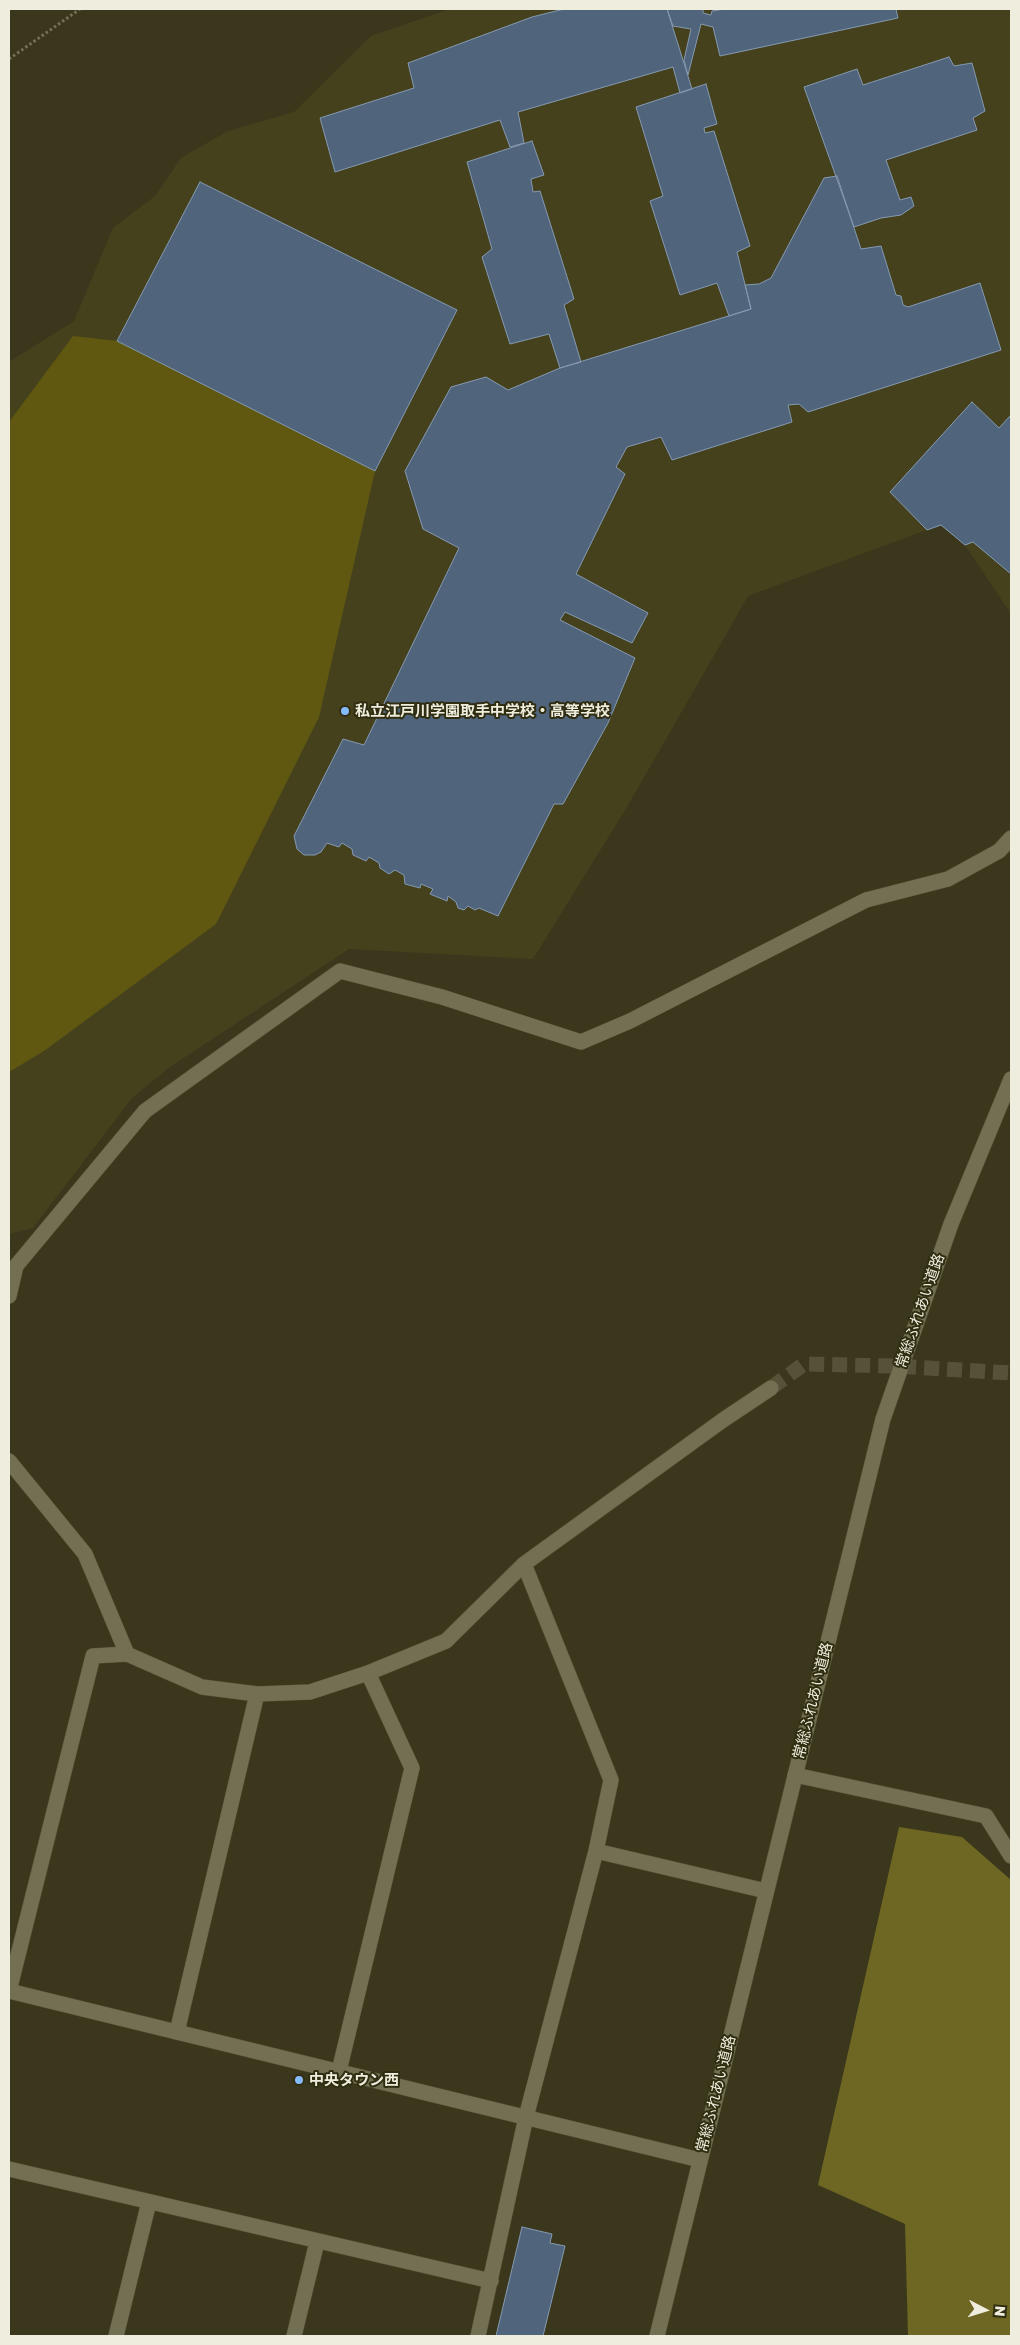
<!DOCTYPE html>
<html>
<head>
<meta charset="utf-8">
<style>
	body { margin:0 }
	#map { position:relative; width:1020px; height:2345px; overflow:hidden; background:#3b371c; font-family:"Golos Text",sans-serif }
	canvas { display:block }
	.frame { position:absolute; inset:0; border:10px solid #efeddd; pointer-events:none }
	.north { position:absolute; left:960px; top:2285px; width:50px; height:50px; -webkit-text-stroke:4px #302d11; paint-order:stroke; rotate:95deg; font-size:14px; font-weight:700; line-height:20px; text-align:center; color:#efeddd }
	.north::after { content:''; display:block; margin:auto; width:18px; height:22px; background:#efeddd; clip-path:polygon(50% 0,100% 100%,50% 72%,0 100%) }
</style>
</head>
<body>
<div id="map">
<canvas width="1020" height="2345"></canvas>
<div class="frame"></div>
<div class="north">N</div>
</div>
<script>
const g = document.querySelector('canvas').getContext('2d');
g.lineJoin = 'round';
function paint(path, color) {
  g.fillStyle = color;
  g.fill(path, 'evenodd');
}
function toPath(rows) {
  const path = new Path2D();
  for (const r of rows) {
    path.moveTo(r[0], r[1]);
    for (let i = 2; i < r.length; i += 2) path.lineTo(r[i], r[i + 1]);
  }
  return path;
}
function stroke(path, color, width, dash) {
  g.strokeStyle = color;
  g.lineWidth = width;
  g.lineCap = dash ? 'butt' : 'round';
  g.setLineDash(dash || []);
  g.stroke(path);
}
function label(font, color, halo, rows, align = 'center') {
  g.font = font + ' "Golos Text","Noto Sans JP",sans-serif';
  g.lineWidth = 4;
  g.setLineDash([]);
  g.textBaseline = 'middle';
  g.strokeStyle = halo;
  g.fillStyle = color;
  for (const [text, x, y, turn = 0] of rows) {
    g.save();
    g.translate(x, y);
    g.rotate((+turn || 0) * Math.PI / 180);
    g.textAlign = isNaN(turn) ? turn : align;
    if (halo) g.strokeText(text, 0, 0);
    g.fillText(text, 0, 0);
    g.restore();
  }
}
const built = toPath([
	[450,9,1011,9,1011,614,965,545,940,525,748,596,627,807,533,959,349,949,170,1067,132,1098,33,1228,9,1234,9,362,74,321,113,228,155,196,181,158,228,131,294,112,371,36]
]);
const green = toPath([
	[73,336,117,341,375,471,319,717,216,924,44,1051,9,1072,9,422]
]);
const forest = toPath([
	[899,1827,962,1837,1011,1880,1011,2336,908,2336,905,2224,818,2185]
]);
const building = toPath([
	[564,9,667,9,692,89,680,93,673,67,518,112,524,143,510,147,500,120,335,172,320,118,414,88,408,63,532,17,564,9],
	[667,9,703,9,703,13,711,15,712,11,725,9,896,9,898,18,720,56,713,27,701,24,688,75,684,60,691,29,673,26,667,9],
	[949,57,954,66,972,63,985,111,973,118,977,130,886,160,900,200,911,197,914,206,901,215,881,218,854,227,804,87,857,69,863,85,949,57],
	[706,84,717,124,704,128,705,133,714,131,750,246,737,252,751,309,729,316,717,283,680,295,650,201,663,196,636,107,706,84],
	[532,141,544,175,531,179,533,192,540,191,574,299,564,305,581,362,560,368,549,334,510,344,482,257,492,249,467,162,532,141],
	[837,176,861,249,881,246,896,295,901,296,903,305,908,307,980,283,1001,350,808,412,799,404,788,405,792,422,672,460,661,437,627,447,616,467,625,474,576,574,648,613,632,643,565,612,560,620,635,658,608,723,563,804,554,804,498,916,479,908,475,910,468,906,464,910,458,908,456,902,448,896,447,901,430,894,433,889,421,884,420,888,405,884,404,875,395,870,389,874,380,868,379,863,369,857,366,861,353,855,352,849,342,843,339,847,327,843,321,852,315,855,304,855,297,849,294,836,343,739,364,745,459,548,423,529,405,471,451,387,486,377,508,390,560,368,751,309,745,285,759,284,771,278,824,178,837,176],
	[200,182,457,310,375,471,117,341,200,182],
	[972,402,999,428,1011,415,1011,574,973,542,965,545,941,525,927,530,890,492,972,402],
	[522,2227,552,2234,550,2243,565,2246,543,2336,496,2336,522,2227]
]);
const streetTunnel = toPath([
	[771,1388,804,1364,895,1366,1011,1373]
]);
const path = toPath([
	[9,59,80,9]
]);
const street = toPath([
	[9,1296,16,1266,145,1111,340,971,442,997,581,1042,630,1021,866,900,948,879,999,851,1011,838],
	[9,1461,85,1554,127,1654,202,1687,257,1694,310,1692,368,1673,446,1641,524,1564,611,1780,596,1851,526,2117,478,2336],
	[524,1564,723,1420,771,1388],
	[795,1775,986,1816,1011,1856],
	[596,1851,766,1891],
	[9,1991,93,1656,127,1654],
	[177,2032,257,1694],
	[339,2071,412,1768,368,1673],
	[9,2169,491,2281],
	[116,2336,149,2202],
	[294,2336,317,2242]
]);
const secondary = toPath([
	[9,1991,700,2160],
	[657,2336,883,1419,951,1224,1011,1079]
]);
const markers = [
	[345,711,5,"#85bbfb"],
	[299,2080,5,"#85bbfb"]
];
const poiNames = [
	["私立江戸川学園取手中学校・高等学校",355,711],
	["中央タウン西",309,2080]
];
const streetNames = [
	["常総ふれあい道路",920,1311,-71],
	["常総ふれあい道路",813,1701,-76],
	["常総ふれあい道路",716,2094,-76]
];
paint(built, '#45411d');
paint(green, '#605811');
paint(forest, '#6e6623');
paint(building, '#50647b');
stroke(building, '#859ab2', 1);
stroke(streetTunnel, '#565239', 15, [15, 8]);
stroke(street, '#57543c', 16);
stroke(secondary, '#57543c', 16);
stroke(path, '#747059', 3, [2.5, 2.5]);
stroke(street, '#736f52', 15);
stroke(secondary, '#736f52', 15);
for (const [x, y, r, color] of markers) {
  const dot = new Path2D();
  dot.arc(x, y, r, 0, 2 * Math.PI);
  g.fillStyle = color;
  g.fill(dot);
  stroke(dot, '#302d11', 2);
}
label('bold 15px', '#efeddd', '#302d11', poiNames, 'left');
label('15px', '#efeddd', '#302d11', streetNames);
</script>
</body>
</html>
